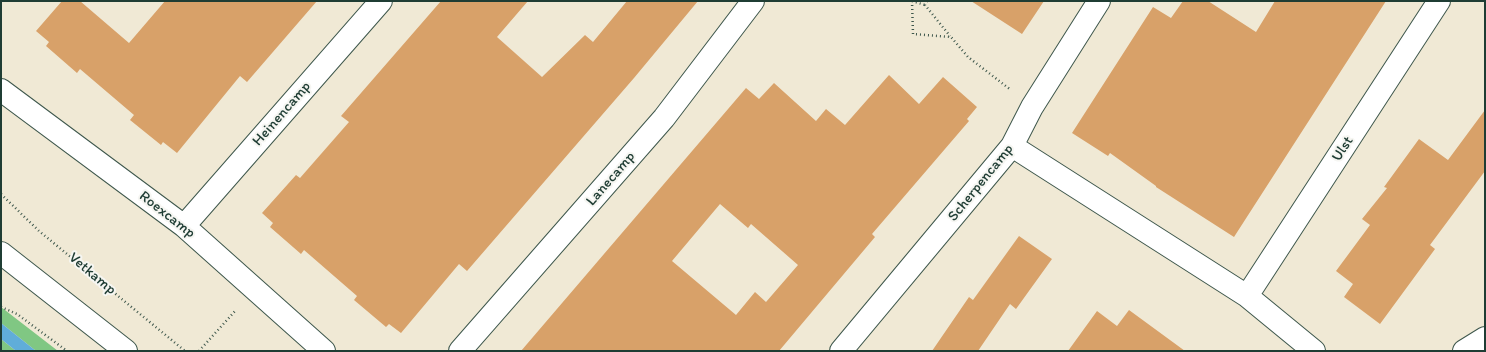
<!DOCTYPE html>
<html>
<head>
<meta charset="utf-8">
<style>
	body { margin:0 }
	#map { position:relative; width:1486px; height:352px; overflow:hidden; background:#f0e9d5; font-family:Itim,sans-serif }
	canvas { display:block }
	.frame { position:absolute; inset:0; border:2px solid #1f3d34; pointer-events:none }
</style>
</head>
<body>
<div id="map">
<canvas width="1486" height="352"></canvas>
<div class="frame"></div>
</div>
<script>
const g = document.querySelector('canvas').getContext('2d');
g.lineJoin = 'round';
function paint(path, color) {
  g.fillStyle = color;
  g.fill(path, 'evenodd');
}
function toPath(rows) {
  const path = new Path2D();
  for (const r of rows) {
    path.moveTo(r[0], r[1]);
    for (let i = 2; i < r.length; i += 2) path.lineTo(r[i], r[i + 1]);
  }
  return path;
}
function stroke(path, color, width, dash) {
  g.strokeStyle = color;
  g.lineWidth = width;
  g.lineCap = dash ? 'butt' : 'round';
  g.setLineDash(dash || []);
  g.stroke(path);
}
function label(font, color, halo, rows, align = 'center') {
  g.font = font + ' Itim,sans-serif';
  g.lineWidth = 4;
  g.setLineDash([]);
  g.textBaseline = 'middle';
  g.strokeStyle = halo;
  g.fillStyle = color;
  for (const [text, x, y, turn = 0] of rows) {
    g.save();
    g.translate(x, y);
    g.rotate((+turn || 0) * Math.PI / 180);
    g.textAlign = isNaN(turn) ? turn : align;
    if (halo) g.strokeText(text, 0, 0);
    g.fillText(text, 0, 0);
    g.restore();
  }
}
const green = toPath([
	[1,307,58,351,36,351,1,323],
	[1,339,16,351,1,351]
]);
const water = toPath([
	[1,323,36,351,16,351,1,339]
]);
const building = toPath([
	[62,1,80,1,129,43,165,1,317,1,247,82,240,76,177,153,163,142,161,145,130,120,134,115,80,69,77,73,46,46,49,42,36,31],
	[441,1,528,1,497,37,542,77,585,35,593,42,627,1,698,1,634,78,467,271,459,264,401,333,389,324,386,327,354,300,357,296,304,250,301,254,270,227,273,223,262,213,296,175,300,178,349,122,341,116],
	[971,1,1044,1,1022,34],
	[1183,1,1208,1,1256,32,1275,1,1386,1,1234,237,1156,187,1156,186,1110,153,1108,156,1072,133,1153,7,1171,18],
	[889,75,919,104,943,77,977,107,967,119,969,121,872,234,875,237,779,351,521,351,746,88,759,99,774,83,816,121,826,109,845,125],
	[720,204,748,228,751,224,798,265,766,302,755,292,736,315,672,261],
	[1485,110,1485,171,1430,245,1435,249,1380,324,1344,297,1353,284,1336,271,1370,225,1362,219,1387,188,1384,187,1419,139,1448,160],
	[1019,236,1052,259,1016,309,1010,304,978,351,932,351,969,297,973,300],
	[1129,310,1185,351,1068,351,1097,311,1117,326]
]);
const path = toPath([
	[912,1,913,34,951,37,968,57,1011,90],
	[912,1,925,5],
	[927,1,925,5,950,36],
	[1,194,39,231,185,351],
	[1,307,17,314,67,351],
	[199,351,236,310]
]);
const minor = toPath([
	[1,90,184,226,324,351],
	[1012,146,1247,296,1314,351],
	[184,226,381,1],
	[1,253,126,351],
	[1247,296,1439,1],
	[460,351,664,118,753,1],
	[841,351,1012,146,1032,107,1099,1],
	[1464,351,1485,338]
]);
const streetNames = [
	["Heinencamp",282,114,-49],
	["Ulst",1343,149,-57],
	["Lanecamp",611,179,-49],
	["Scherpencamp",981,183,-51],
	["Roexcamp",167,215,38],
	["Vetkamp",92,274,40]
];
paint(green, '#80c783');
paint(water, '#60add9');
paint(building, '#d8a169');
stroke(minor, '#3e574c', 24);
stroke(path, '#3e574c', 2.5, [1, 3]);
stroke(minor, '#fff', 22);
label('15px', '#1f3d34', '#f6f6f2', streetNames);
</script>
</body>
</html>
